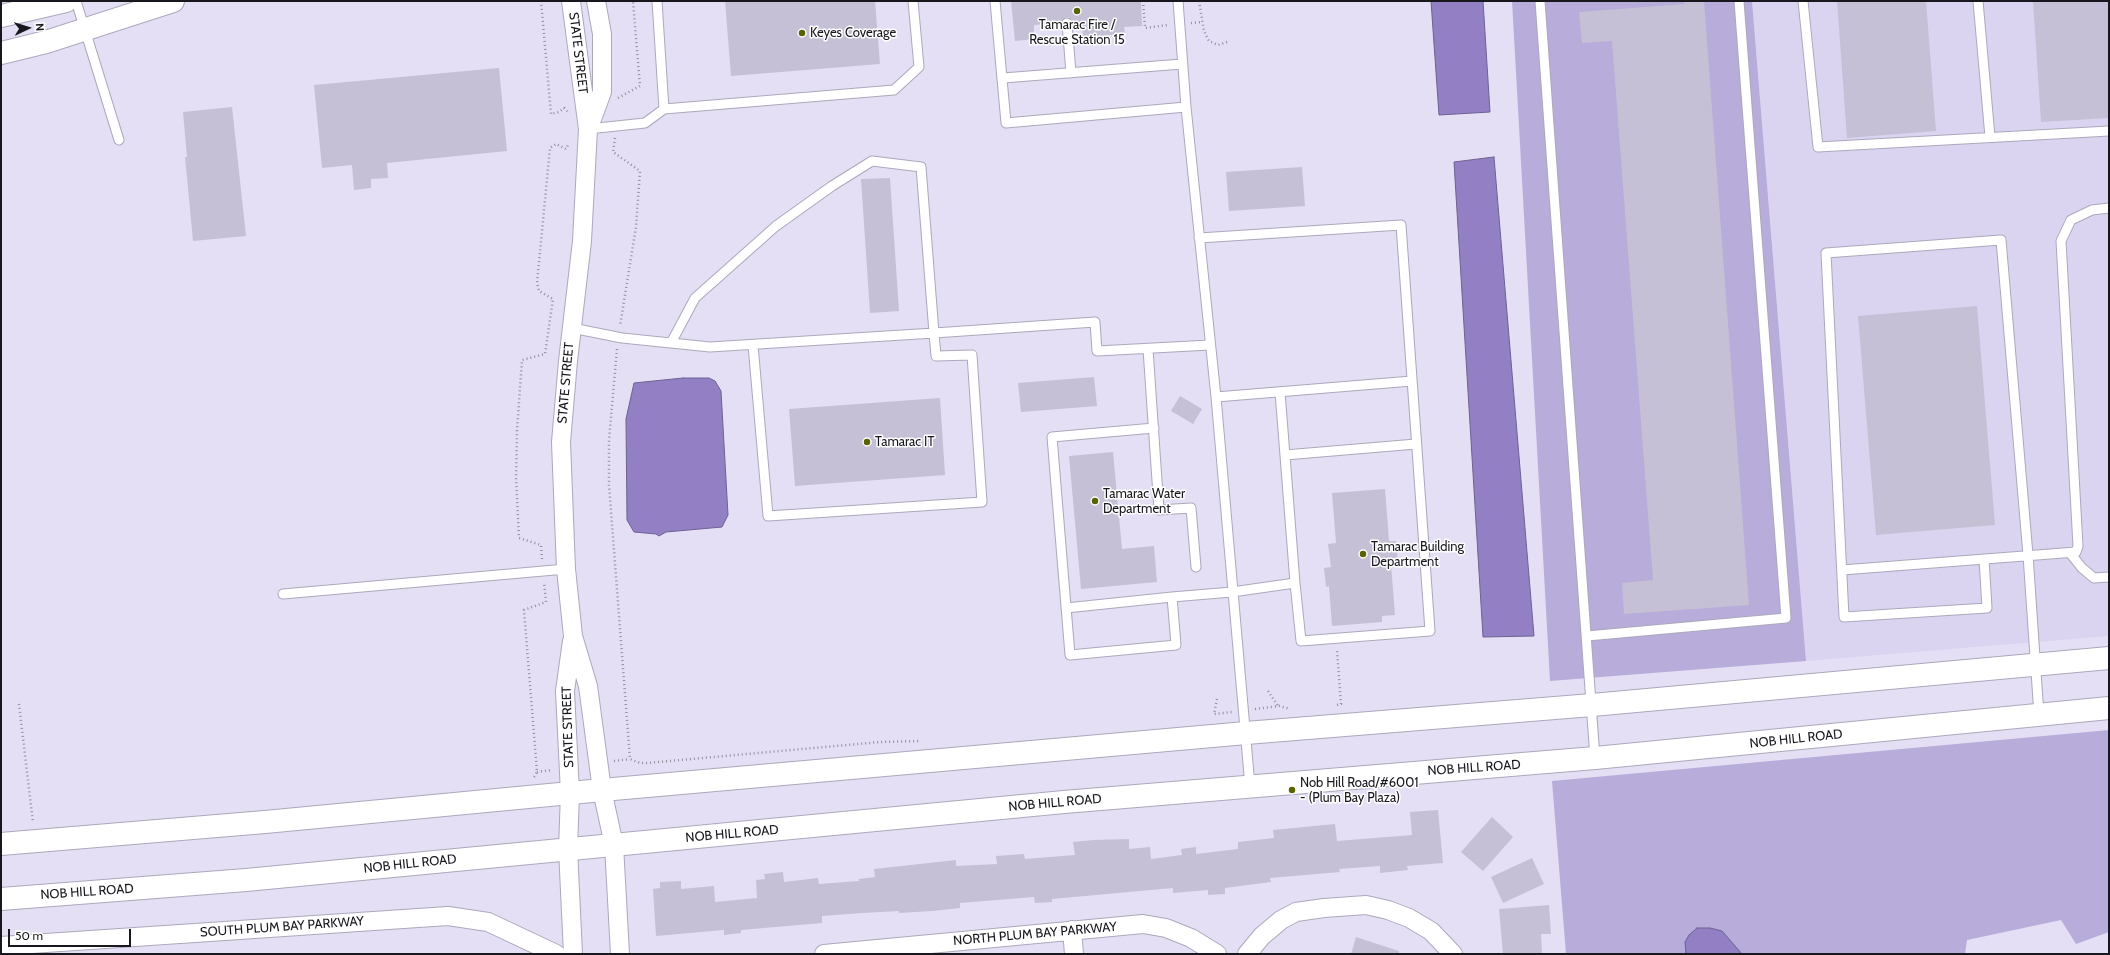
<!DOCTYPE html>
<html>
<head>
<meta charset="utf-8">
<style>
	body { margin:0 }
	#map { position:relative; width:2110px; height:955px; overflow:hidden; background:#e4dff4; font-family:Cabin,sans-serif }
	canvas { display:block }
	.frame { position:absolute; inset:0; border:2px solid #18171e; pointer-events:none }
	.north { position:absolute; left:8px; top:8px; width:40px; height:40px; -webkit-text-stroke:3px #fff; paint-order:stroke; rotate:86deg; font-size:11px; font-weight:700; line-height:16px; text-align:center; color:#18171e }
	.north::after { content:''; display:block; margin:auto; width:14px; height:18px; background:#18171e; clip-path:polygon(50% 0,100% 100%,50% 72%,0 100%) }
	.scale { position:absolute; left:8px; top:929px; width:123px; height:18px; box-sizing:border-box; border:2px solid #18171e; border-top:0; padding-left:5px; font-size:12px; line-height:14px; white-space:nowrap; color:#18171e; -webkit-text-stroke:3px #fff; paint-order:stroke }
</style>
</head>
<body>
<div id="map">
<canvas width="2110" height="955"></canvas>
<div class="frame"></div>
<div class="north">N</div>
<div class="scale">50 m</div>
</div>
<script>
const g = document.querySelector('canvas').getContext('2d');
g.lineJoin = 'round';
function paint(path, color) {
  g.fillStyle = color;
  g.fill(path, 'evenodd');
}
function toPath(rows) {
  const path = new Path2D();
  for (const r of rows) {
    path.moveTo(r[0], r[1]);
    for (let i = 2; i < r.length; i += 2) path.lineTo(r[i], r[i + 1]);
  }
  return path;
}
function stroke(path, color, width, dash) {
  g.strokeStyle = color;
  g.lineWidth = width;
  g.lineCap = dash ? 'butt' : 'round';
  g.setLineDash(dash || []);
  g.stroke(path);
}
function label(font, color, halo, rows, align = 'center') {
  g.font = font + ' Cabin,sans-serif';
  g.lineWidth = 3;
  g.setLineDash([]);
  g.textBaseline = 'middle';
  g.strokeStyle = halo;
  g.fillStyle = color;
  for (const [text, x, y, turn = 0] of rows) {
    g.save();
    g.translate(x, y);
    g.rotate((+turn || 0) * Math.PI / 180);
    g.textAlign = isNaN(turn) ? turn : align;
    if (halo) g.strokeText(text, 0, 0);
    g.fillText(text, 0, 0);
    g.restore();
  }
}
const built = toPath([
	[1752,1,2109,1,2109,636,1806,661]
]);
const green = toPath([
	[1512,1,1752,1,1806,661,1550,681],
	[2109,730,2109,932,2076,944,2061,920,1967,940,1965,954,1566,954,1552,781]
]);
const water = toPath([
	[1431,1,1483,1,1490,112,1439,115,1431,1],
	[1494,157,1534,636,1483,637,1454,162,1494,157],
	[683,378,709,378,715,381,721,391,728,515,722,527,666,532,659,536,656,534,634,532,627,520,626,419,634,383,683,378],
	[1697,928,1710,928,1722,931,1742,954,1686,954,1685,942,1689,935,1697,928]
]);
const building = toPath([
	[725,1,875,1,880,64,731,76],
	[1011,1,1141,1,1142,26,1124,27,1125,34,1083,37,1082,22,1073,22,1070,18,1066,17,1061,23,1034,25,1034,39,1015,41],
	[1684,1,1704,1,1749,605,1624,614,1622,583,1653,580,1612,41,1582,43,1579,12,1684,4],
	[1837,1,1926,1,1936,131,1847,138],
	[2033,1,2109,1,2109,118,2041,122],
	[499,68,507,151,387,163,388,178,371,179,371,188,354,190,352,165,322,168,314,85],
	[232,107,246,236,193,241,185,157,187,157,183,112],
	[1302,167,1305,206,1229,211,1226,172],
	[890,178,899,311,870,313,861,179],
	[1977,306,1995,525,1876,535,1858,316],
	[1094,377,1097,406,1021,412,1018,383],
	[1180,396,1202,409,1193,424,1171,411],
	[940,398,945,475,795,486,789,409],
	[1113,452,1122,549,1154,546,1157,582,1081,589,1069,456],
	[1385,489,1389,541,1396,541,1398,563,1391,564,1395,615,1382,616,1382,622,1332,626,1329,586,1326,587,1324,568,1331,567,1328,544,1336,543,1332,493],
	[1438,810,1443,863,1407,866,1408,870,1380,873,1380,866,1339,869,1340,872,1270,878,1271,882,1225,888,1225,894,1208,895,1208,890,1173,893,1173,888,1052,899,1052,902,1035,903,1034,897,960,903,960,908,932,911,899,913,899,911,862,913,822,916,822,923,741,930,741,933,724,935,724,930,656,936,653,889,660,888,660,882,681,881,681,889,714,886,715,902,757,898,756,880,765,879,764,874,783,872,784,882,818,878,819,884,859,881,859,879,875,877,874,869,956,860,956,866,997,864,996,856,1024,854,1025,859,1075,855,1073,842,1094,840,1129,839,1129,849,1150,847,1151,859,1182,855,1181,849,1196,847,1196,854,1238,849,1238,842,1274,838,1273,830,1335,824,1337,841,1412,835,1410,812],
	[1492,817,1513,837,1483,871,1461,852],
	[1532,858,1544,884,1503,903,1491,877],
	[1549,905,1551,934,1541,934,1542,954,1503,954,1499,909],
	[1356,937,1399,951,1399,954,1351,954]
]);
const path = toPath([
	[541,1,551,114,559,112,564,108,568,112],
	[1143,1,1145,28,1168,25],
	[1199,1,1204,31,1209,41,1218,45,1230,41],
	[1191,23,1202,22],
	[618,98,640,86,633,1],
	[615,138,613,152,640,171,636,227,620,326],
	[617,349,609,440,609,485,630,759,640,763,647,763,880,742,919,741],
	[542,559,541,545,519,538,516,477,517,431,522,360,545,354,553,299,539,291,537,283,550,148,556,144,566,149,569,143],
	[1268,691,1278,706],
	[1217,699,1214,714,1232,712],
	[19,704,33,823],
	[1337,705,1341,704,1337,650],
	[1255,709,1279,706,1290,709],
	[614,761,630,759],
	[537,772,552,770],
	[534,777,537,772,524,610,546,602,544,582]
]);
const lane = toPath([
	[76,1,119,140],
	[657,1,664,109],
	[995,1,1006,123,1186,107],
	[1178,1,1186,107,1216,397,1250,786],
	[1540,1,1595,758],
	[1803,1,1818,147,2109,131],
	[1978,1,1990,137],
	[1067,23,1071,73],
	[1003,78,1182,64],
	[588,129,645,123,664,109,894,90,919,67,913,1],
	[572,328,622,338,671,343,710,347,934,333,921,167,872,161,832,186,776,226,695,298,671,343],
	[753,345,768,516,982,502,972,355,936,356,934,333,1095,322,1097,351,1210,345],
	[1148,349,1159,510,1191,508,1196,567],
	[1280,392,1295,583],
	[1216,397,1412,381],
	[1154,428,1052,437,1070,655,1176,645,1172,597,1232,592,1295,583,1301,641,1430,631,1401,225,1199,238],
	[1285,455,1416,444],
	[2070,553,2082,568,2094,578,2109,577],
	[1984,559,1987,608,1844,617,1826,253,2001,240,2028,555,2039,715],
	[1842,570,2076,552,2078,546,2061,241,2071,220,2092,210,2109,208],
	[283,594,566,569],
	[1066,608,1172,597],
	[1587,636,1786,618,1739,1]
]);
const street = toPath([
	[571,1,588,129,582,241,568,361,561,442,566,569,573,636,588,686,602,790,614,845,620,954],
	[589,127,602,92,602,34,596,1],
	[572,641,565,691,570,793,568,849,573,954],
	[1072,930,1074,954],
	[1,946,448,916,488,922,556,954],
	[824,954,1143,924,1166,928,1191,938,1217,954],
	[1247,954,1262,936,1281,920,1296,912,1324,908,1366,905,1388,910,1409,918,1431,931,1453,954]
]);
const secondary = toPath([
	[1,16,66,1],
	[1,53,46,42,173,1],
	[1,844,265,822,602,790,1246,733,1592,705,2109,658],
	[1,899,246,880,1064,802,1595,758,2109,708]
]);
const markers = [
	[1077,11,4,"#596301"],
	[802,33,4,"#596301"],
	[867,442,4,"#596301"],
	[1095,501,4,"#596301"],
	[1363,554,4,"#596301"],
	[1292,790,4,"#596301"]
];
const poiNames = [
	["Tamarac Fire /",1077,25,"center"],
	["Rescue Station 15",1077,40,"center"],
	["Keyes Coverage",810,33],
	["Tamarac IT",875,442],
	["Tamarac Water",1103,494],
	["Department",1103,509],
	["Tamarac Building",1371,547],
	["Department",1371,562],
	["Nob Hill Road/#6001",1300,783],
	["- (Plum Bay Plaza)",1300,798]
];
const streetNames = [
	["STATE STREET",578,53,83],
	["STATE STREET",566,383,-85],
	["STATE STREET",568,727,-92],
	["NOB HILL ROAD",1796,739,-6],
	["NOB HILL ROAD",1474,768,-4],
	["NOB HILL ROAD",1055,803,-5],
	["NOB HILL ROAD",732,834,-5],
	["NOB HILL ROAD",410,864,-6],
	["NOB HILL ROAD",87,892,-4],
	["SOUTH PLUM BAY PARKWAY",282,927,-4],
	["NORTH PLUM BAY PARKWAY",1035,934,-5]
];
paint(built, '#dbd4f0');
paint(green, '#b8acda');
paint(water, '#9380c4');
stroke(water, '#6e6092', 1);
paint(building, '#c5c0d5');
stroke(lane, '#aca8bc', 11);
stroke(street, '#aca8bc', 20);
stroke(secondary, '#aca8bc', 24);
stroke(path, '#928f9e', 2.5, [1, 3]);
stroke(lane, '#fff', 9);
stroke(street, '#fff', 18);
stroke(secondary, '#fff', 22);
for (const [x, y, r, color] of markers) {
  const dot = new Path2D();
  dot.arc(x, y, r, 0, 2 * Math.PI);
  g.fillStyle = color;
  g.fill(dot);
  stroke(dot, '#fff', 1.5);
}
label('13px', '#18171e', '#fff', poiNames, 'left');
label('13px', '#18171e', '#fff', streetNames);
</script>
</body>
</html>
